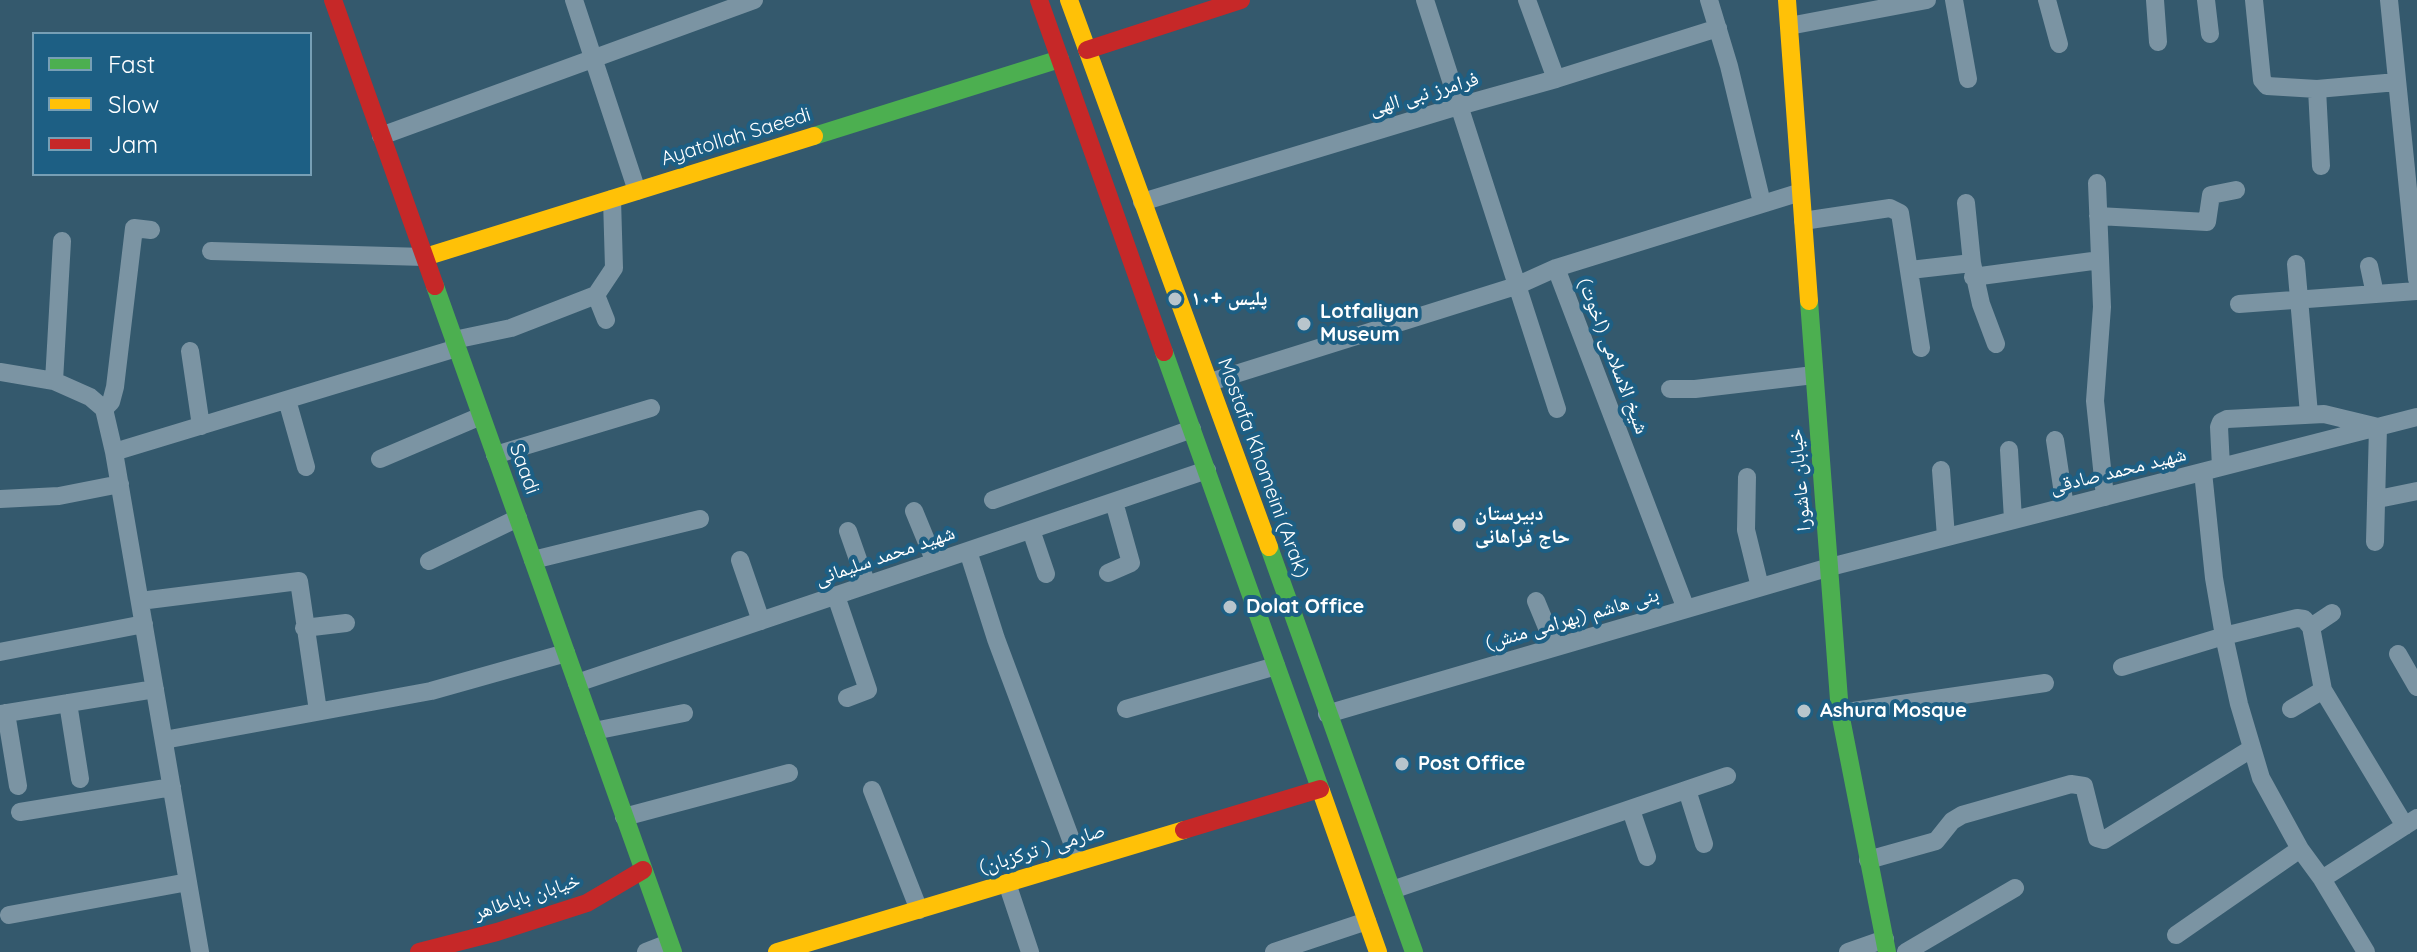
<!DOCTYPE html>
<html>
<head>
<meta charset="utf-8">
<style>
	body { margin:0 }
	#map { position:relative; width:2417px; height:952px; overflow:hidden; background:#34596d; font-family:Quicksand,sans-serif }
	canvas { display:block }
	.legend { position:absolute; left:32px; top:32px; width:280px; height:144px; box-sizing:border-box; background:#1d5f84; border:2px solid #779fb5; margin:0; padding:10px 14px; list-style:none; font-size:24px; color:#fff }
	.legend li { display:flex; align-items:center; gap:16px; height:40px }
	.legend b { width:40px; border:2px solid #779fb5 }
</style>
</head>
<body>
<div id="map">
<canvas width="2417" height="952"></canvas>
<ul class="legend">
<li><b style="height:10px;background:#4caf50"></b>Fast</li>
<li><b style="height:10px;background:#ffc107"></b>Slow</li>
<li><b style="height:10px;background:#c62828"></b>Jam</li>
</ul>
</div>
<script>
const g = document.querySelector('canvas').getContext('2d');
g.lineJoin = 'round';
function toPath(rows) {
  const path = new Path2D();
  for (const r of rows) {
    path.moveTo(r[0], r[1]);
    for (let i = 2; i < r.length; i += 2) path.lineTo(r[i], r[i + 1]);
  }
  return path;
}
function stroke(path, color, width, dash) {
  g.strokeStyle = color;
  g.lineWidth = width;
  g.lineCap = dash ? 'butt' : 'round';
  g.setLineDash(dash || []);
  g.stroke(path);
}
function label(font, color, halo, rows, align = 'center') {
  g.font = font + ' Quicksand,"Noto Naskh Arabic",sans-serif';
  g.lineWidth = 8;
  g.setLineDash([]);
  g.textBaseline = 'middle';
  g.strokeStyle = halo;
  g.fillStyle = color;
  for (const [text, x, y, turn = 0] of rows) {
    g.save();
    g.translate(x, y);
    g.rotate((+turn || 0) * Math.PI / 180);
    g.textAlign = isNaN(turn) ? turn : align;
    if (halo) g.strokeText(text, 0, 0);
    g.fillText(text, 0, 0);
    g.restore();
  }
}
const street = toPath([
	[574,0,637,191],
	[1425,0,1557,409],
	[1527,0,1556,79],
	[1709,0,1729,66,1762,203],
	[1954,0,1968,79],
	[2047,0,2059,44],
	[2155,0,2158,42],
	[2206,0,2210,34],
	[2254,0,2262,80,2267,86,2317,89,2397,82],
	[2389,0,2417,279],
	[1789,26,1927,0],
	[2317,89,2321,166],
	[381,136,754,0],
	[2097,183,2102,307,2095,401,2105,497],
	[1142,202,1459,106,1556,79,1718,28],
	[1966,203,1972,263],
	[2098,216,2207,222,2211,195,2236,190],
	[1803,221,1890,208,1900,213,1921,348],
	[211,251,425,257],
	[2296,264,2309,414],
	[2369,266,2375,294],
	[1910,270,1972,263,1981,304,1996,344],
	[1973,277,2100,260],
	[596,295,606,320],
	[2239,304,2417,291],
	[454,340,511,328,596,295,614,268,612,199],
	[190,351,201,426],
	[0,372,54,381,90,397,104,409,114,452,200,952],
	[54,381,62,241],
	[1210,382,1516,286,1556,268],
	[1670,389,1695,389,1814,375],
	[287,400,306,467],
	[104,409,111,402,115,387,134,228,151,230],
	[2055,440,2065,507],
	[2009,450,2013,520],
	[114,452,457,348],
	[495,455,651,408],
	[380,459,481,416],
	[2221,467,2219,427,2221,422,2227,419,2324,414,2378,427,2375,542],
	[1941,470,1946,537],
	[2203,472,2214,578,2224,636,2239,704,2261,778,2300,849,2322,879,2366,952],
	[1747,477,1746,530,1760,587],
	[0,499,59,496,120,484],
	[2378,499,2417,491],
	[993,500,1192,429],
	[914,511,935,562],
	[1031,530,1046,574],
	[848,531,867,585],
	[968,551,996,639,1079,861],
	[533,560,700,519],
	[740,560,761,621],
	[429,561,518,518],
	[1108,573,1131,563,1114,502],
	[836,596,868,690,847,698],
	[140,601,299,581,318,711],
	[1536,601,1555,647],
	[1686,609,1556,268,1801,192],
	[2311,627,2332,613],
	[304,628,346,623],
	[0,652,144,624],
	[2398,654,2417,687],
	[2122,667,2224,636,2297,618,2304,619,2311,627,2323,690,2405,826],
	[577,683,1207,470],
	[68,703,80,779],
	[1126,709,1276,666],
	[2291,709,2323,690],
	[6,713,18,786],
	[1840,713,2045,683],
	[0,714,155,689],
	[1327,714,1830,567,2417,417],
	[594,731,684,713],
	[164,740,431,691,566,653],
	[872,790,919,910],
	[1687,790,1704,844],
	[1631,810,1647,857],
	[20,812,172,787],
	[624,817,789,773],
	[1868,860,1936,841,1952,821,1962,815,2071,784,2084,786,2097,838,2104,840,2251,749],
	[2322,879,2417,818],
	[1007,883,1030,952],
	[1392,890,1727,776],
	[9,915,188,882],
	[2176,935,2300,849],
	[646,952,669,943],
	[1274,952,1367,921],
	[1848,952,1885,939],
	[1906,952,2015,888]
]);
const fast = toPath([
	[814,136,1060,59],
	[435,286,673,952],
	[1809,301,1840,713,1887,952],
	[1164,352,1321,791],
	[1269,547,1414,952]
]);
const slow = toPath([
	[1069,0,1269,547],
	[1787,0,1809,301],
	[425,257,814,136],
	[1321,791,1378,952],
	[777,952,1184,830]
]);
const jam = toPath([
	[333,0,435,286],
	[1039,0,1164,352],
	[1087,50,1241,0],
	[1184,830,1320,789],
	[419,952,497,932,587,903,643,870]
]);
const markers = [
	[1175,299,8,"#b8c5cc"],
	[1304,324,8,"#b8c5cc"],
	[1459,525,8,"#b8c5cc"],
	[1230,607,8,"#b8c5cc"],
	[1804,711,8,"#b8c5cc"],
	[1402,764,8,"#b8c5cc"]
];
const streetNames = [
	["فرامرز نبی الهی",1424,94,-16],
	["Ayatollah Saeedi",736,137,-17],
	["شیخ الاسلامی (اخوت)",1613,356,69],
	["Mostafa Khomeini (Arak)",1263,468,70],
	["Saadi",524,469,70],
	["شهید محمد صادقی",2118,471,-14],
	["خیابان عاشورا",1800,480,-95],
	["شهید محمد سلیمانی",885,556,-19],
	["بنی هاشم (بهرامی منش)",1572,619,-16],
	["صارمی ( ترکزبان)",1042,849,-17],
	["خیابان باباطاهر",527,897,-18]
];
const poiNames = [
	["پلیس +۱۰",1191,299],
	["Lotfaliyan",1320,312],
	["Museum",1320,335],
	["دبیرستان",1475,514],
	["حاج فراهانی",1475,537],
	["Dolat Office",1246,607],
	["Ashura Mosque",1820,711],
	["Post Office",1418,764]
];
stroke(street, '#7b94a3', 18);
stroke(fast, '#4caf50', 18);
stroke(slow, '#ffc107', 18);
stroke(jam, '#c62828', 18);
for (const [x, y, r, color] of markers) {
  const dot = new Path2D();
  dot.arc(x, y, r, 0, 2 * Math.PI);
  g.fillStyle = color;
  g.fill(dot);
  stroke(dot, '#1d5f84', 3);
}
label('20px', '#fff', '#1d5f84', streetNames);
label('bold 20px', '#fff', '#1d5f84', poiNames, 'left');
</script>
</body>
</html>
